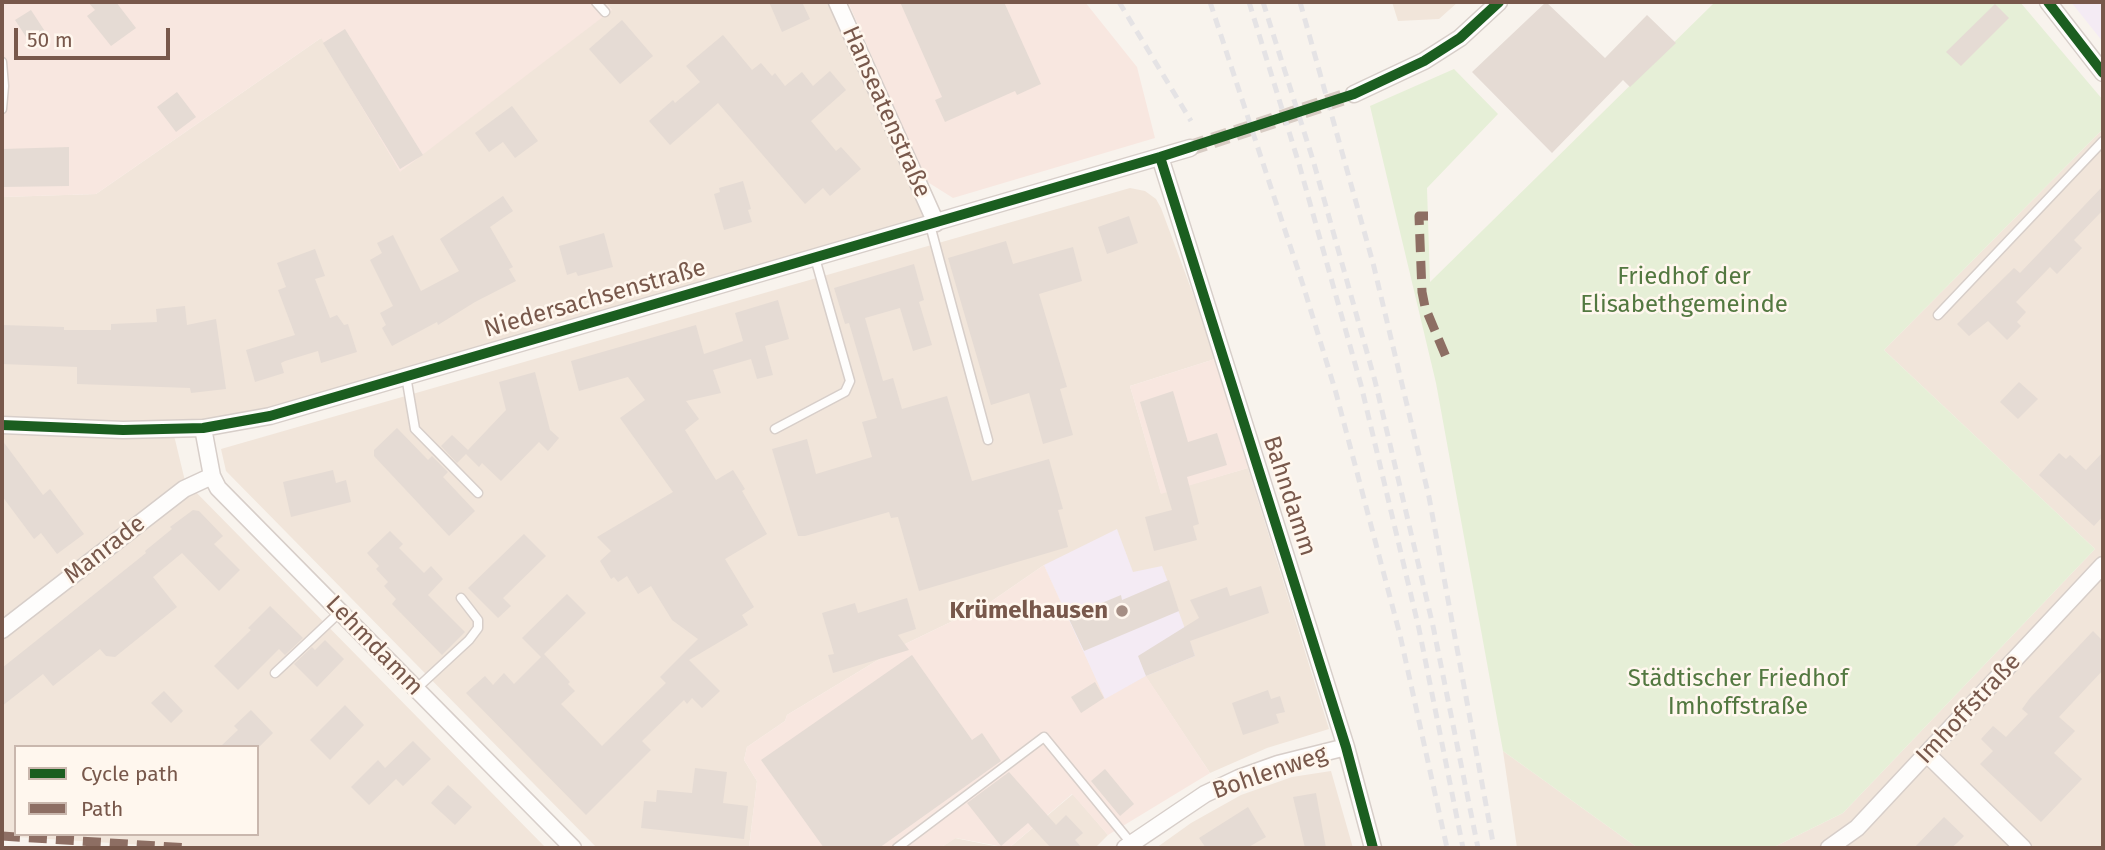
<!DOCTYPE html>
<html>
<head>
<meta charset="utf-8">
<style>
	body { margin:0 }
	#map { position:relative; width:2105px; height:850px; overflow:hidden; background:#f8f3ed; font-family:"Fira Sans",sans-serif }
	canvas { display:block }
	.frame { position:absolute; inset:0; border:4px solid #78584b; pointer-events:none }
	.legend { position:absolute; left:14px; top:745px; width:245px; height:91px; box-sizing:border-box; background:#fff7ee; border:2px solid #c9b7ad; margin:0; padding:9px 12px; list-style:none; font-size:21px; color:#78584b }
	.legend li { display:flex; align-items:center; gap:14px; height:35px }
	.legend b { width:35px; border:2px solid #c9b7ad }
	.scale { position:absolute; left:14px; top:28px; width:156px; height:32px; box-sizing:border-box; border:4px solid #78584b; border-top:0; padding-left:9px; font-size:21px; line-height:24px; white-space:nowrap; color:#78584b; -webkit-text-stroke:5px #fff7ee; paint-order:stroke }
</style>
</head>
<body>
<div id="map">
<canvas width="2105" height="850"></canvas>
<div class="frame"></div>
<ul class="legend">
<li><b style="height:9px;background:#1b5e20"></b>Cycle path</li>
<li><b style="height:9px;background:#8d6e63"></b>Path</li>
</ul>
<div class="scale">50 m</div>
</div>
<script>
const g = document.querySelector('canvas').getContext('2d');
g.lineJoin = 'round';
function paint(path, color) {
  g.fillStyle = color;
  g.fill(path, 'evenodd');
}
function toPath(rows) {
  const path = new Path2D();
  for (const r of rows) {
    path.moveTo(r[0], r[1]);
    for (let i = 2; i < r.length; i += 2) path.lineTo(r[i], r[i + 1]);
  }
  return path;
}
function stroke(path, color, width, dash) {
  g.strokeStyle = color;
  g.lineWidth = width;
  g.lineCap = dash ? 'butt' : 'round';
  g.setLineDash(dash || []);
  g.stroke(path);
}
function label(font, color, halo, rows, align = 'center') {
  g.font = font + ' "Fira Sans",sans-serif';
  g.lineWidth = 5;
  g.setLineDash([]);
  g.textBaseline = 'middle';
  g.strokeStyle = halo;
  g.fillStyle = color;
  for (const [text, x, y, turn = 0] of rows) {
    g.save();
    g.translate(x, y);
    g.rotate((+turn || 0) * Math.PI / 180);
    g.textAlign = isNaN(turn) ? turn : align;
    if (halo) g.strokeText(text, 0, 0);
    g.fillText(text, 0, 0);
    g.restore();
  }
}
const residential = toPath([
	[605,2,837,2,936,223,406,376,215,422,172,427,185,481,546,848,190,848,2,836,2,197,96,194,321,38,612,10],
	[16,747,257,747,257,834,16,834],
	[1392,2,1458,2,1439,19,1398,21],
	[2103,129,2103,848,1772,848,1843,813,2095,549,1884,350],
	[1130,188,1145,191,1156,199,1161,208,1193,294,1215,359,1130,386,1161,493,1248,468,1329,729,1267,748,1210,773,1146,677,1105,699,1044,565,986,605,901,646,787,715,785,721,747,747,744,760,757,781,749,848,597,848,226,471,221,449],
	[1503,751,1638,848,1517,848],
	[1331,771,1353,848,1156,848,1191,823,1241,795,1292,777],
	[1073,794,1108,835,1095,848,1009,848],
	[955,838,1004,848,940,848]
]);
const commercial = toPath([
	[2,2,605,2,612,10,400,172,321,38,96,194,2,197],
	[848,2,1085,2,1137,67,1155,138,953,198,926,181],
	[1215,359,1248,468,1161,494,1130,386],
	[1044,565,1105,698,1146,676,1210,773,1108,835,1072,794,1009,848,956,838,940,848,749,848,757,781,744,760,747,747,785,721,787,715,901,646,986,605]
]);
const education = toPath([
	[2071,2,2103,2,2103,42],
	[1117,529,1133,572,1162,566,1195,656,1146,676,1105,699,1044,565]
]);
const green = toPath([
	[1712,2,2020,2,2103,100,2103,129,1884,350,2095,549,1843,813,1772,848,1638,848,1503,751,1436,383,1370,106,1454,69,1498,114,1427,188,1430,282,1713,4]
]);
const building = toPath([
	[88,2,116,2,136,28,111,46,87,16,95,10],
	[769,2,802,2,810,19,782,32],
	[900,2,1004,2,1041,84,1017,95,1015,91,945,122,935,100,942,97],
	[1546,2,1605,58,1647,15,1676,43,1630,87,1623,80,1552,153,1472,72],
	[1995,4,2009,18,1961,66,1946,52],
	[31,10,48,36,32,46,15,20],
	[622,20,653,56,620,84,589,49],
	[345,29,423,155,400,169,323,43],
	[723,35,752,70,761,63,772,76,775,73,785,86,802,72,813,86,830,71,846,90,811,121,836,151,841,147,861,169,830,196,823,188,805,204,718,103,670,145,649,121,673,100,675,103,700,82,686,66],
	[177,92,196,117,176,132,157,107],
	[512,106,538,141,515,158,503,142,489,152,475,133],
	[69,147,69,186,2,187,2,149],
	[743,181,751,209,748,210,752,222,724,230,714,194,720,192,719,188],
	[2103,186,2103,210,2074,240,2082,248,2057,274,2050,267,2016,302,2026,312,2017,322,2021,326,2007,340,1988,321,1969,336,1957,324,2014,268,2020,273],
	[503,196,513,211,490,227,513,267,509,269,516,281,475,302,438,325,437,322,392,346,382,328,386,325,380,313,393,306,370,260,382,253,377,243,393,235,421,291,459,271,440,239],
	[1129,216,1138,243,1107,254,1098,227],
	[604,233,613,267,578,276,576,272,567,275,559,246],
	[1006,241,1013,264,1073,247,1082,281,1039,294,1067,387,1060,389,1073,435,1043,444,1029,393,991,405,948,258],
	[315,249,325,276,315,279,330,318,337,315,344,325,348,324,357,352,321,363,318,351,285,361,281,363,284,373,255,382,246,350,295,335,278,290,286,287,277,263],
	[914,264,924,300,919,302,932,345,913,351,900,308,865,318,883,381,893,378,902,409,947,396,972,481,1049,459,1063,509,1058,510,1068,547,919,591,898,517,891,518,889,512,805,536,798,536,772,449,807,439,816,474,872,457,862,422,877,418,849,323,845,324,834,288],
	[778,300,789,339,765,346,773,375,757,379,751,359,713,370,721,393,686,401,699,419,685,430,716,480,733,470,745,489,742,491,767,534,725,559,754,607,742,615,748,625,689,660,720,691,702,708,692,698,687,704,684,700,642,741,651,750,586,815,466,693,485,676,493,685,504,673,514,684,541,657,522,638,567,594,586,613,544,654,570,682,568,684,575,691,561,704,602,746,666,683,660,677,698,639,672,620,651,586,638,594,627,576,618,582,614,577,611,579,600,561,611,551,597,537,673,492,620,418,645,400,628,377,579,391,571,361,696,325,704,354,743,341,735,313],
	[185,306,187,325,216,319,226,389,191,393,190,388,77,384,77,367,2,364,2,325,64,327,64,330,111,330,111,324,157,322,156,309],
	[535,372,550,430,559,438,548,451,539,442,501,481,482,463,479,467,466,454,457,463,441,446,452,435,468,450,506,410,499,382],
	[2019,382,2038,399,2018,419,2000,402],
	[1173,391,1188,442,1217,433,1227,465,1187,477,1199,524,1193,526,1197,540,1154,551,1145,517,1172,510,1140,402],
	[397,428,428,460,432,456,448,472,443,477,475,511,449,536,374,456,374,450],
	[2,440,43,495,50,489,84,534,57,554,41,533,34,539,2,496],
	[2103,452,2103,516,2094,526,2039,475,2059,453,2066,459,2070,455,2086,470],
	[333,470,336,483,346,480,351,502,291,517,283,482],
	[193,510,199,511,223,536,214,544,240,570,219,591,182,553,153,577,177,607,115,657,106,656,100,649,53,686,43,674,2,706,2,668,146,553,145,551,172,529,170,527],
	[390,531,403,544,399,548,424,573,431,566,443,579,428,595,465,632,442,655,392,604,396,599,384,586,388,582,376,569,379,566,367,553],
	[524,534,546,556,503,598,511,606,498,618,468,588],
	[1169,580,1179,611,1084,651,1068,617,1121,595,1122,600],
	[1261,586,1269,613,1190,641,1195,656,1146,676,1138,656,1199,618,1190,600,1227,587,1230,596],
	[907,598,916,629,898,635,909,650,833,673,828,655,834,654,822,613,855,603,858,613],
	[270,606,303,638,285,655,279,649,238,690,214,666,251,630,248,628],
	[2093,631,2103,641,2103,670,2059,717,2075,731,2054,753,2082,779,2041,822,1980,764,1993,751,1981,739,1993,726,2006,737,2028,714,2022,709,2030,698],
	[325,640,344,659,317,687,294,664,312,647,315,650],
	[912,655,972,740,982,733,1001,761,879,848,824,848,761,760],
	[1095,682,1104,698,1081,713,1071,697],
	[1268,690,1271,699,1280,696,1285,712,1276,714,1279,723,1243,735,1232,703],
	[164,691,183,711,171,723,151,703],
	[345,705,364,725,330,760,310,740],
	[251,710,273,733,259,747,220,747,238,730,234,726],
	[413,741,431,759,403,786,396,779,369,805,351,787,378,760,385,768],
	[695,768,727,772,723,803,748,806,744,839,641,828,644,801,656,802,657,790,692,793],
	[1105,769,1134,804,1120,816,1091,781],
	[1009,772,1056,825,1066,815,1083,833,1075,840,1082,848,1051,848,1028,823,1001,846,967,803],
	[448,785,472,807,455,825,431,803],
	[1316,793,1326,848,1305,848,1293,797],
	[1248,807,1266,837,1247,848,1206,848,1199,838],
	[1944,817,1964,836,1957,843,1951,848,1914,848]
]);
const minorTunnel = toPath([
	[1190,148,1354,94]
]);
const service = toPath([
	[596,2,605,12],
	[2,62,4,86,2,109],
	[930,225,988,440],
	[1938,315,2103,141],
	[406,376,415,429,478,493],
	[775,429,845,392,850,381,815,258],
	[275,673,340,612],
	[416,689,469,640,478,628,478,620,461,598],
	[897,848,1044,737,1131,843]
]);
const minor = toPath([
	[837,2,936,223],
	[2048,2,2103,73],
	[1354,94,1424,61,1460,38,1499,2],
	[1160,157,1346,747,1373,848],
	[2,425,123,430,203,428,270,416,1190,148],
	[203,428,212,476,218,488,573,848],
	[2,630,184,489,212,476],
	[1927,754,2023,848],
	[1125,848,1205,794,1239,778,1278,764,1346,747],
	[1829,848,1857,828,2103,565]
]);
const rail = toPath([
	[1119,2,1191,121],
	[1210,2,1303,285,1336,393,1400,635,1447,848],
	[1249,2,1299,164,1361,385,1419,629,1463,848],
	[1263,2,1313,160,1375,381,1433,626,1478,848],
	[1300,2,1373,263,1429,497,1494,848]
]);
const quiet = toPath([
	[1428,216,1419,216,1422,292,1425,307,1446,357],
	[2,836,189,848]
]);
const cycleway = toPath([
	[2048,2,2103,73],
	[1160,157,1346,747,1373,848],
	[2,425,123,430,203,428,270,416,1160,157,1354,94,1424,61,1460,38,1499,2]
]);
const markers = [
	[1122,611,7,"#a58e84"]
];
const streetNames = [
	["Hanseatenstraße",886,112,66],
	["Niedersachsenstraße",595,299,-16],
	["Bahndamm",1289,496,72],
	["Manrade",105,550,-38],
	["Lehmdamm",374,646,46],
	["Imhoffstraße",1969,709,-47],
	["Bohlenweg",1270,773,-19]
];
const parkNames = [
	["Friedhof der",1684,277],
	["Elisabethgemeinde",1684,305],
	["Städtischer Friedhof",1738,679],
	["Imhoffstraße",1738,707]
];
const poiNames = [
	["Krümelhausen",1108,611]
];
paint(residential, '#f1e5da');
paint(commercial, '#f8e7e0');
paint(education, '#f4ebf4');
paint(green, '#e6efd7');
paint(building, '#e5dbd4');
stroke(minorTunnel, '#d8ccc4', 16, [16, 8]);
stroke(service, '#d7cec9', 11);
stroke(minor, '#d7cec9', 19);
stroke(service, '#fefdfc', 8);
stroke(minor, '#fefdfc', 16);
stroke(rail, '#e5e3e5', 5, [10, 7]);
stroke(quiet, '#8d6e63', 9, [18, 9]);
stroke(cycleway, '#1b5e20', 10);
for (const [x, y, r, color] of markers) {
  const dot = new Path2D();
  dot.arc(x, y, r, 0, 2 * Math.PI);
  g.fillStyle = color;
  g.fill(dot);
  stroke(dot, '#fff7ee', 2.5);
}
label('24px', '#78584b', '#fff7ee', streetNames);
label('24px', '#537840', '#fff7ee', parkNames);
label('bold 24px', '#78584b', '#fff7ee', poiNames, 'right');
</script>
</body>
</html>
